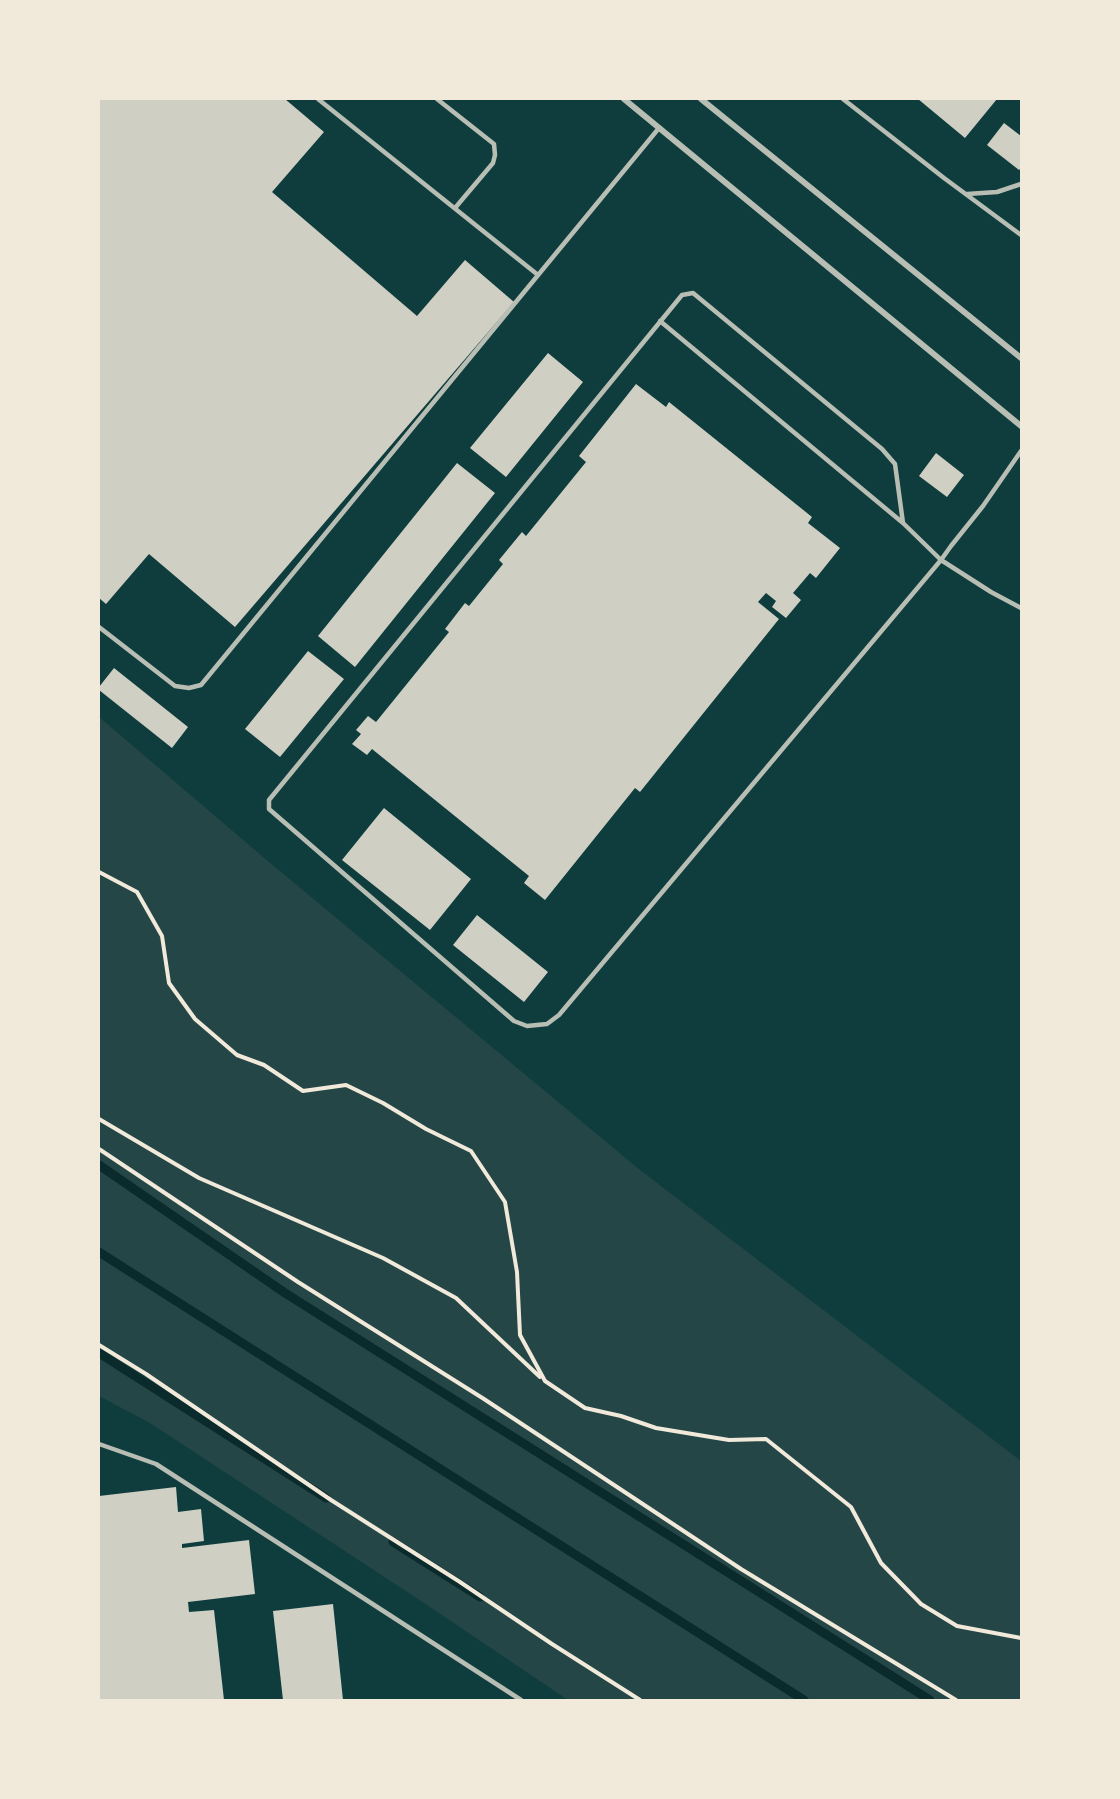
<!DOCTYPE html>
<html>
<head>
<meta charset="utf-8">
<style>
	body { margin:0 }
	#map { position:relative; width:1120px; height:1799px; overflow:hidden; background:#0f3d3e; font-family:"Asap Condensed",sans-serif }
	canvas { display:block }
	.frame { position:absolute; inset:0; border:100px solid #f1e9da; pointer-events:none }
</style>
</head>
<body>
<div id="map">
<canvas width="1120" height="1799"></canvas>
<div class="frame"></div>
</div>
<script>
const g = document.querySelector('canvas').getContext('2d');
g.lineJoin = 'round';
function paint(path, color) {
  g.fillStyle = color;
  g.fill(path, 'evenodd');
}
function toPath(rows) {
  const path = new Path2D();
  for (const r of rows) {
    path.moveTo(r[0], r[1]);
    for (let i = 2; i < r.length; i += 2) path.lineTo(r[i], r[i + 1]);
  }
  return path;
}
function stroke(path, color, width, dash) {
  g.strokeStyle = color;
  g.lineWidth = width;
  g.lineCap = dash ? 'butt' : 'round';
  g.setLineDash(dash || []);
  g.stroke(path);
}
const green = toPath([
	[99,717,269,862,640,1170,1021,1461,1021,1700,568,1700,427,1605,150,1423,99,1396]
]);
const stream = toPath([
	[99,1165,285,1293,930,1700],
	[99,1252,804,1700],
	[99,1353,326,1498],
	[393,1542,480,1597]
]);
const building = toPath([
	[99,99,285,99,324,132,272,192,417,316,465,260,514,302,235,627,149,554,106,604,99,598],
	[918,99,997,99,965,138],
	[1004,123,1021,136,1021,168,1019,170,987,145],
	[548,353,583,382,506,477,470,448],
	[636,384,666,407,669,402,812,517,808,523,840,548,816,578,810,573,793,593,801,600,786,618,772,607,776,601,766,593,758,602,779,619,640,792,635,788,545,900,524,883,529,876,372,749,367,755,352,744,361,734,356,730,368,716,376,722,449,632,445,629,465,603,469,606,503,564,499,560,522,532,526,536,586,462,579,456],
	[936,453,964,475,947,497,919,476],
	[457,463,495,493,355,667,318,636],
	[308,651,344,679,280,757,245,729],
	[114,668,188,727,172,748,99,690,99,687],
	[384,808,471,879,430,930,342,860],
	[477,915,548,972,524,1002,453,945],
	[176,1487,178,1512,201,1509,204,1541,182,1544,182,1548,249,1540,255,1594,188,1602,189,1612,214,1610,224,1700,99,1700,99,1496],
	[333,1604,343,1700,283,1700,273,1611]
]);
const path = toPath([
	[99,872,137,892,162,936,169,983,195,1019,237,1055,264,1065,303,1091,346,1085,383,1103,426,1129,471,1151,505,1202,517,1272,520,1335,545,1381,585,1408,621,1416,656,1428,729,1440,766,1439,851,1507,881,1563,921,1604,957,1626,1021,1638],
	[99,1119,199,1178,383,1258,456,1298,540,1377],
	[99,1149,298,1282,484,1399,741,1569,956,1700],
	[99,1345,146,1374,331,1500,460,1582,552,1644,640,1700]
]);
const service = toPath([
	[318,99,538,275],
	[437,99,494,144,495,155,493,163,455,208],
	[843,99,944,178,1021,235],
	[967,194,997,192,1021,184],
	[660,321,903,523,941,560,991,592,1021,608],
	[903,523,895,464,882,449,693,293,682,295,269,800,269,809,514,1021,527,1026,547,1024,559,1015,941,560,951,546,983,506,1021,451],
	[99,627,175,686,189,688,201,685,659,128],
	[99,1444,156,1464,521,1700]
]);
const minor = toPath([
	[624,99,1021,426],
	[701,99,1021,358]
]);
paint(green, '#244646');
stroke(stream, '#0a2a2b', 9);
paint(building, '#cfcfc3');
stroke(path, '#f1e9da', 4);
stroke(service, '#b8beb3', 4.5);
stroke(minor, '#b8beb3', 6);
</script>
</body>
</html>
